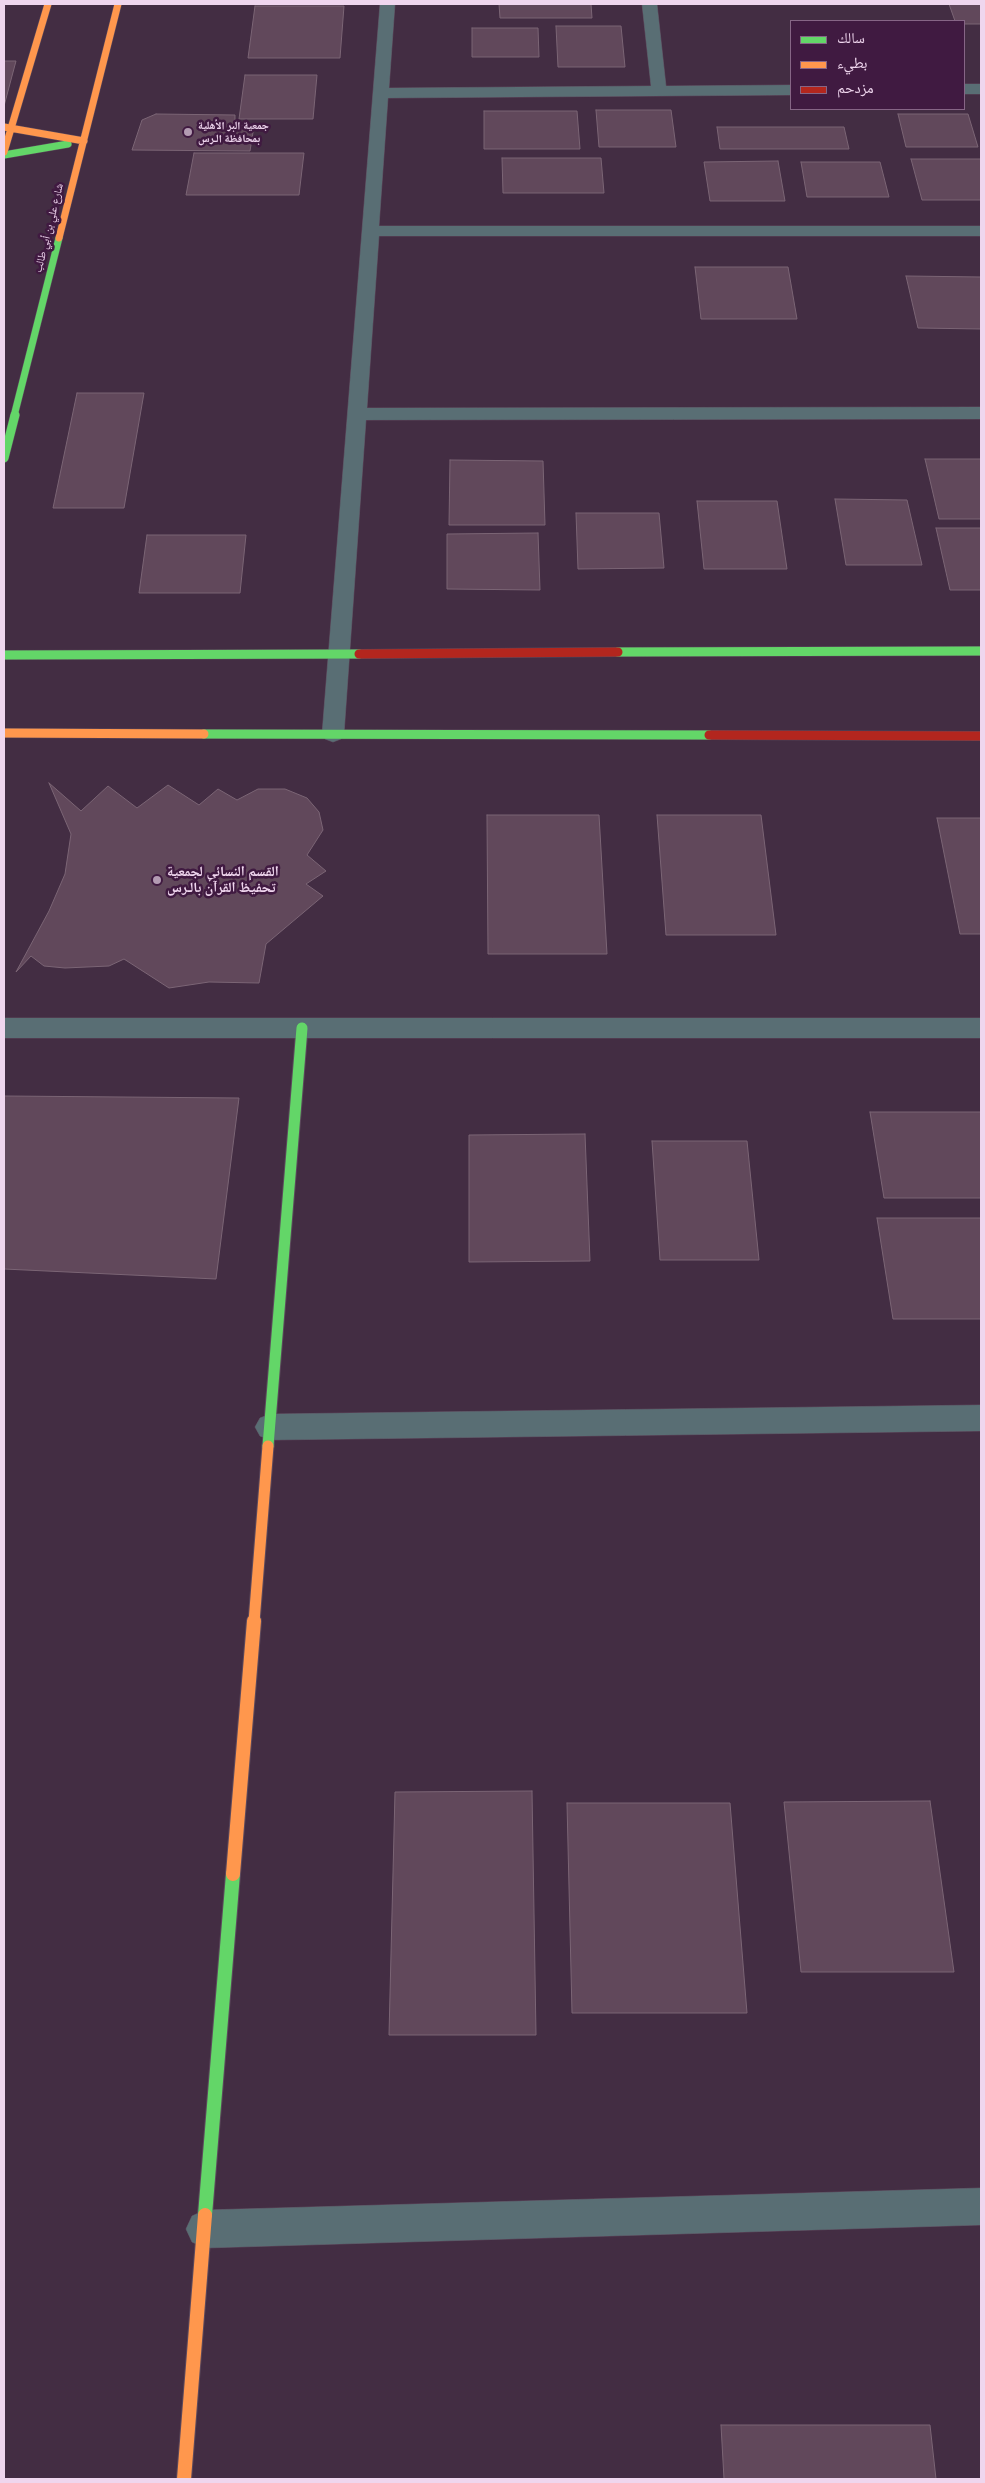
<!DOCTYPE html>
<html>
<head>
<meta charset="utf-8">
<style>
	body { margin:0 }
	#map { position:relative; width:985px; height:2483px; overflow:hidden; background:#432d43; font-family:Karla,"Noto Naskh Arabic",sans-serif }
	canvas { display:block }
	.frame { position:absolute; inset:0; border:5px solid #efd6ee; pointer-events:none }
	.legend { position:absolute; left:790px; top:20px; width:175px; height:90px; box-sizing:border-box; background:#401a41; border:1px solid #866586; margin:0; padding:6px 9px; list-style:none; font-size:15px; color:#efd6ee }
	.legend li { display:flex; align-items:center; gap:10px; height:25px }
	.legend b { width:25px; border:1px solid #866586 }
</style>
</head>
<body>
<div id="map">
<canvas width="985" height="2483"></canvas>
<div class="frame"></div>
<ul class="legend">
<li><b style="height:6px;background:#63d668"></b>سالك</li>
<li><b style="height:6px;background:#ff974d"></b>بطيء</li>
<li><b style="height:6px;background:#b3261e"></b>مزدحم</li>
</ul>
</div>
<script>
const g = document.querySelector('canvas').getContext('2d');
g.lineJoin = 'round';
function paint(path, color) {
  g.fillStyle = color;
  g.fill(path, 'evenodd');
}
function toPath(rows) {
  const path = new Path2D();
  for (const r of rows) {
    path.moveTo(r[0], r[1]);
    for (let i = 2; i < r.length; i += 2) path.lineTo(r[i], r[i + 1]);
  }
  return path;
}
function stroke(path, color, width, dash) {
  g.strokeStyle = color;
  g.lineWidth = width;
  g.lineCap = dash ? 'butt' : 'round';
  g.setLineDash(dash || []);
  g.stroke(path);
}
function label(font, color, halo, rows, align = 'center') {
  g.font = font + ' Karla,"Noto Naskh Arabic",sans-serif';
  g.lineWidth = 5;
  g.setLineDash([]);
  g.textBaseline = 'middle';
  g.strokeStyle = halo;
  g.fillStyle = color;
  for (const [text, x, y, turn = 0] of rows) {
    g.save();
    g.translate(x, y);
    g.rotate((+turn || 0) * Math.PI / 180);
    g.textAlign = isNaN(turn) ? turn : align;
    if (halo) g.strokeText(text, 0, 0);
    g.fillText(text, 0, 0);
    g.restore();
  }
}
const building = toPath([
	[499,4,591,4,592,18,500,18,499,4],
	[949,4,981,4,981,24,964,24,964,21,955,21,949,4],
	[255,6,344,6,340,58,248,58,255,6],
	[556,26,621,26,625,67,558,67,556,26],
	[472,28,538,28,539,57,472,57,472,28],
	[4,61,16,61,4,106,4,61],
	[245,75,317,75,313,119,239,119,245,75],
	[596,110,671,110,676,147,599,147,596,110],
	[484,111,577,111,580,149,484,149,484,111],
	[156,114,235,115,235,125,254,126,250,151,132,150,142,120,156,114],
	[898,114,968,114,978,147,906,147,898,114],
	[717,127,844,127,849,149,720,149,717,127],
	[194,153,304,153,299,195,186,195,194,153],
	[502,158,601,158,604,193,503,193,502,158],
	[911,159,981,159,981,200,922,200,911,159],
	[778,161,785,201,710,201,704,162,778,161],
	[801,162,880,162,889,197,807,197,801,162],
	[695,267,788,267,797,319,701,319,695,267],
	[906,276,981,277,981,329,918,328,906,276],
	[77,393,144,393,124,508,53,508,77,393],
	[925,459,981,459,981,519,939,519,925,459],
	[450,460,543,461,545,525,449,525,450,460],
	[835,499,907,500,922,565,846,565,835,499],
	[697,501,777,501,787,569,704,569,697,501],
	[576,513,659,513,664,568,578,569,576,513],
	[936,528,981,528,981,590,950,590,936,528],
	[538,533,540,590,447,589,447,534,538,533],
	[147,535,246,535,240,593,139,593,147,535],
	[49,783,81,811,108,786,137,808,168,785,199,805,218,789,237,800,258,789,285,789,307,798,319,812,323,830,307,855,326,871,306,884,323,896,266,944,259,983,209,982,169,988,124,959,109,966,65,968,44,966,31,956,16,972,49,911,65,874,71,834,49,783],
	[487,815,599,815,607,954,488,954,487,815],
	[657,815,761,815,776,935,666,935,657,815],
	[937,818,981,818,981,934,960,934,937,818],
	[4,1096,239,1098,216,1279,4,1269,4,1096],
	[870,1112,981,1112,981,1198,884,1198,870,1112],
	[585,1134,590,1261,469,1262,469,1135,585,1134],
	[652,1141,747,1141,759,1260,660,1260,652,1141],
	[877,1218,981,1218,981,1319,893,1319,877,1218],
	[532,1791,536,2035,389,2035,395,1792,532,1791],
	[930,1801,954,1972,801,1972,784,1802,930,1801],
	[567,1803,730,1803,747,2013,572,2013,567,1803],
	[721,2425,930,2425,936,2479,724,2479,721,2425]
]);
const street = toPath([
	[380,4,395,4,389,88,651,86,642,4,657,4,666,86,791,85,791,95,388,98,379,226,981,226,981,236,379,236,367,408,981,407,981,419,366,420,344,734,341,739,333,742,325,739,322,734,380,4],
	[964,84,981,84,981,94,964,94,964,84],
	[4,1018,981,1018,981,1038,4,1038,4,1018],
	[981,1405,981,1431,270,1440,260,1436,255,1427,260,1418,270,1414,981,1405],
	[981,2188,981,2225,205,2248,192,2242,186,2229,192,2216,205,2210,981,2188]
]);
const fastFar3 = toPath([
	[4,155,68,144],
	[14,416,59,238]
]);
const fastFar2 = toPath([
	[4,458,15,415],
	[618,652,981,651],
	[4,655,359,654],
	[204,734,709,735]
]);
const fastFar1 = toPath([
	[268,1446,302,1028]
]);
const fast = toPath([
	[205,2215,233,1874]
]);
const slowFar3 = toPath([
	[4,127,84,141],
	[4,152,48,4],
	[59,238,118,4]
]);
const slowFar2 = toPath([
	[4,733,204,734]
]);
const slowFar1 = toPath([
	[254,1622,268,1446]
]);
const slow = toPath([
	[233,1874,254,1621],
	[184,2479,205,2215]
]);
const jam = toPath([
	[359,654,618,652],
	[709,735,981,736]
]);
const markers = [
	[188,132,5,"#b39bb2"],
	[157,880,5,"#b39bb2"]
];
const farPoinames = [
	["جمعية البر الأهلية",198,126],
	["بمحافظة الـرس",198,139]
];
const farStreetnames = [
	["شارع علي بن أبي طالب",49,228,-76]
];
const poiNames = [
	["القسم النسائي لجمعية",167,872],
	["تحفيظ القرآن بالـرس",167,888]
];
paint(building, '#61485b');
stroke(building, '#7b6575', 1);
stroke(street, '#5d4a5d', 1);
stroke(fastFar3, '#5d4a5d', 8);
stroke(fastFar2, '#5d4a5d', 10);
stroke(fastFar1, '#5d4a5d', 13);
stroke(fast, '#5d4a5d', 16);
stroke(slowFar3, '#5d4a5d', 8);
stroke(slowFar2, '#5d4a5d', 10);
stroke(slowFar1, '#5d4a5d', 13);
stroke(slow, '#5d4a5d', 16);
stroke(jam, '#5d4a5d', 10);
paint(street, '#596e74');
stroke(fastFar3, '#63d668', 7);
stroke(fastFar2, '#63d668', 9);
stroke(fastFar1, '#63d668', 11);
stroke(fast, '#63d668', 14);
stroke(slowFar3, '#ff974d', 7);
stroke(slowFar2, '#ff974d', 9);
stroke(slowFar1, '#ff974d', 11);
stroke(slow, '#ff974d', 14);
stroke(jam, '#b3261e', 9);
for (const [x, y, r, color] of markers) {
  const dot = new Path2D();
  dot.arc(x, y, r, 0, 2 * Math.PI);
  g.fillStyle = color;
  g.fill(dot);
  stroke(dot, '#401a41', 2);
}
label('bold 11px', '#efd6ee', '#401a41', farPoinames, 'left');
label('11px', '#efd6ee', '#401a41', farStreetnames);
label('bold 14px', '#efd6ee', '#401a41', poiNames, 'left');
</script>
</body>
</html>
